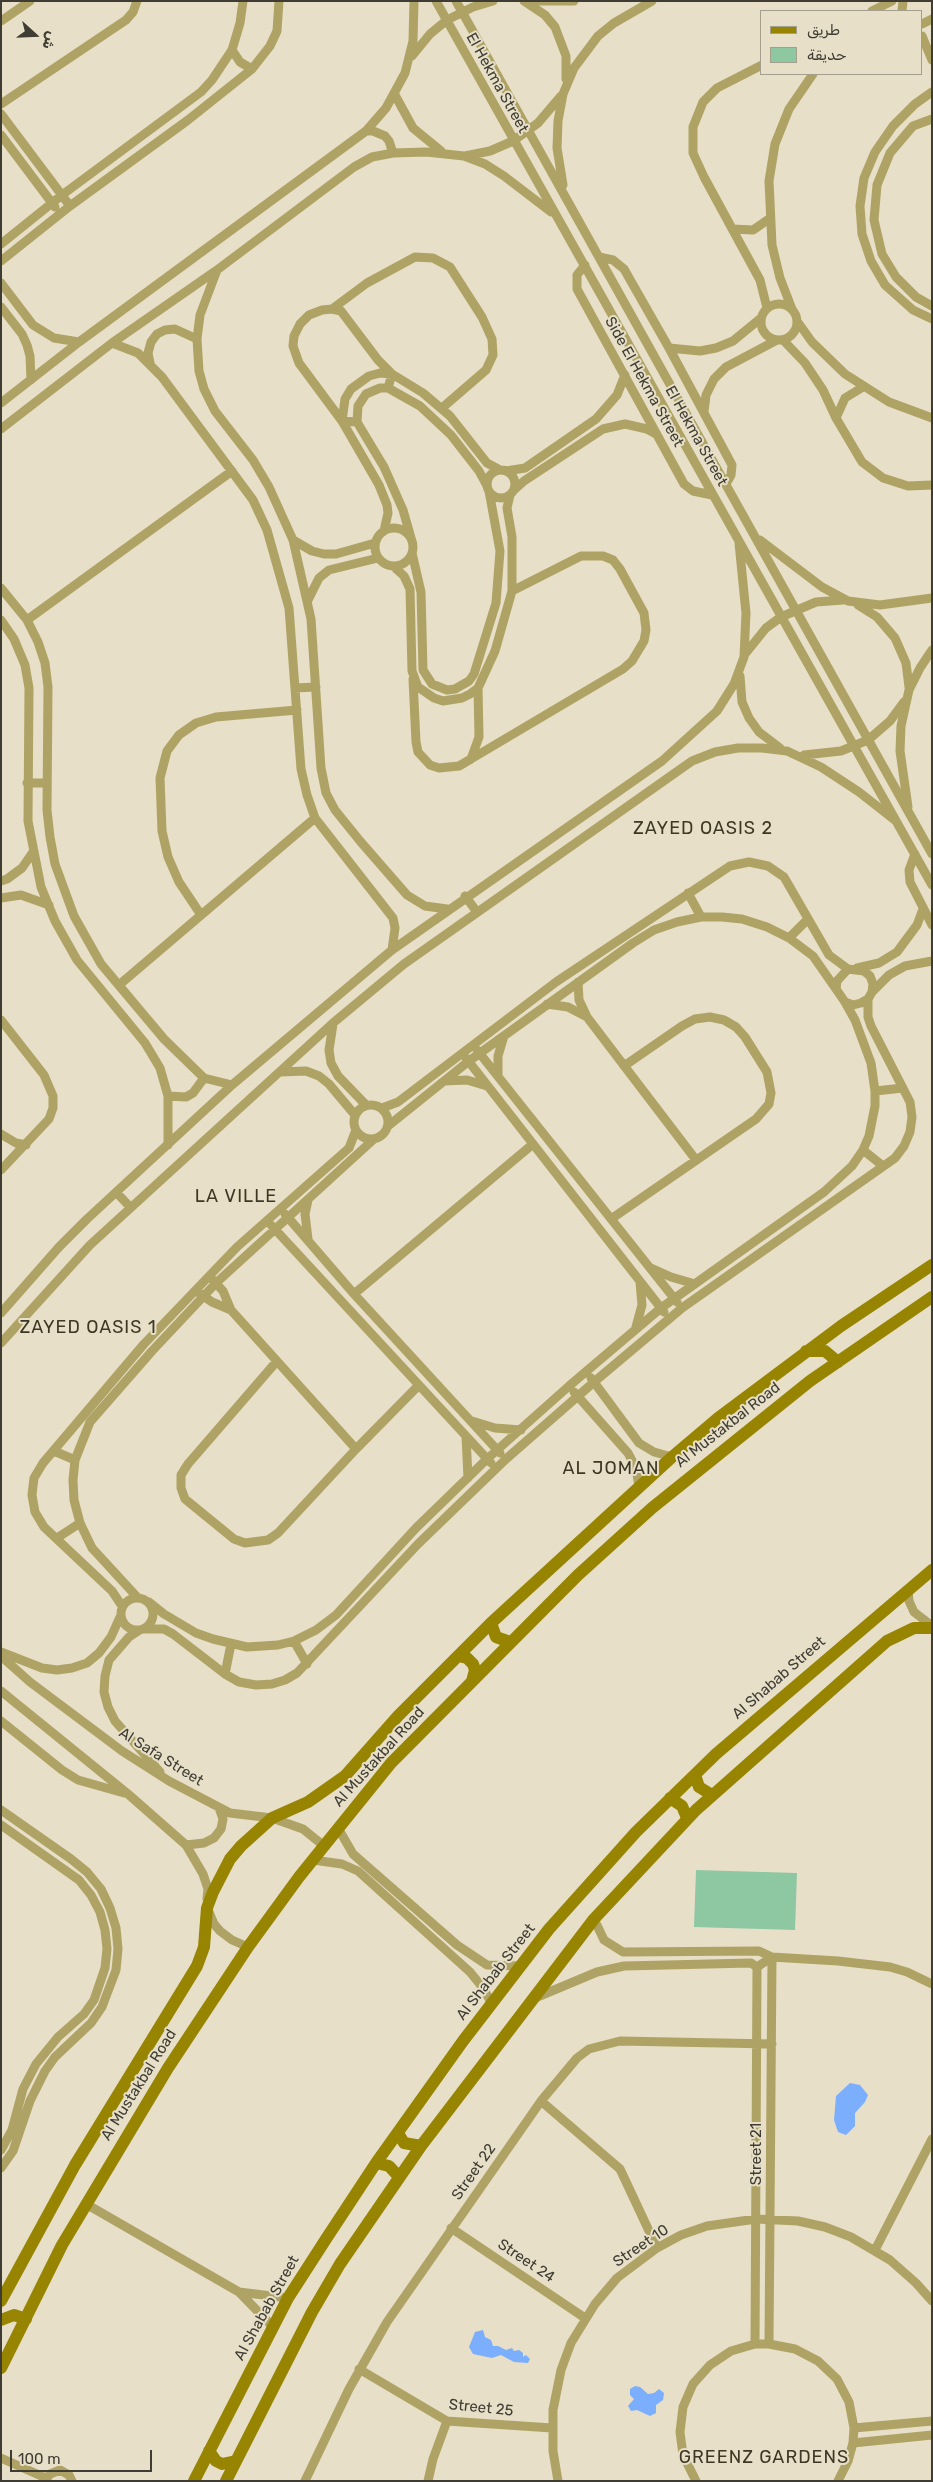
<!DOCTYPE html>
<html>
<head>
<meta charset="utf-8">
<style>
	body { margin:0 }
	#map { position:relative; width:933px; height:2482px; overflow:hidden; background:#e7dfc7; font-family:Rubik,Vazirmatn,sans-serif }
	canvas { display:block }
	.frame { position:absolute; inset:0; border:2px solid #3f3c33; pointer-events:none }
	.legend { position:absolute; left:760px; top:10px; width:162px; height:65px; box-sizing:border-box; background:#e7dfc7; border:1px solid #a49e8c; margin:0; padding:6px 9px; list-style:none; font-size:15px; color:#3f3c33 }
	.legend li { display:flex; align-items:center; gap:10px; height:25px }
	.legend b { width:25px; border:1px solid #a49e8c }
	.north { position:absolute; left:10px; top:10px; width:50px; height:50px; -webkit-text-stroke:4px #e7dfc7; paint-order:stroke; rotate:110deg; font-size:14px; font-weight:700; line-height:20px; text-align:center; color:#3f3c33 }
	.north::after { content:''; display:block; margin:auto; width:18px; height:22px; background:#3f3c33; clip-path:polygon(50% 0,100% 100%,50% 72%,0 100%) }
	.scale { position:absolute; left:10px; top:2450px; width:142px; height:22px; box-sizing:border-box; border:2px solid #3f3c33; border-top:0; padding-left:6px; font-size:15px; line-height:18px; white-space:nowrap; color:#3f3c33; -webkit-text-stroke:4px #e7dfc7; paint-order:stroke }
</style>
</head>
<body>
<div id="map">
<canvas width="933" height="2482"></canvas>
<div class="frame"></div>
<ul class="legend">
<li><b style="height:6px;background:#978400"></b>طريق</li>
<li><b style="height:14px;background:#8ec8a3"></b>حديقة</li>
</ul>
<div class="north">ش</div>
<div class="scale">100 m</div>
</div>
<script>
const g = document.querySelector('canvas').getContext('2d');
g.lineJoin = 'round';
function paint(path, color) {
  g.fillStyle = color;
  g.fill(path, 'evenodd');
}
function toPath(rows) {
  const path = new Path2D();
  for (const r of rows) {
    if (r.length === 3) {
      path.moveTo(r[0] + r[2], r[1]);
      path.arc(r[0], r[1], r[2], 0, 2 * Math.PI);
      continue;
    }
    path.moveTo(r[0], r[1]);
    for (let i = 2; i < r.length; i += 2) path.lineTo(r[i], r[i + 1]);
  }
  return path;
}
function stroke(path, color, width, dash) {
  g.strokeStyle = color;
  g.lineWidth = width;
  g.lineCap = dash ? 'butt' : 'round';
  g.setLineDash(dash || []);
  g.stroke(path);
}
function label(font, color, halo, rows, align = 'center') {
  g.font = font + ' Rubik,sans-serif';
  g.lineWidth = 4;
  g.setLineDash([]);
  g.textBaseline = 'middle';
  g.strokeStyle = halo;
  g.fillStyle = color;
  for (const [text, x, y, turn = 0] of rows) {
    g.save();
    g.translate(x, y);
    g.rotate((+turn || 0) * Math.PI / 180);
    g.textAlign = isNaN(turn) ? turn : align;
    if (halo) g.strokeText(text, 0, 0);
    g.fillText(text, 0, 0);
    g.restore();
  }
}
const green = toPath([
	[696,1870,797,1873,795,1930,694,1927]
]);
const water = toPath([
	[850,2083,860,2085,868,2095,865,2102,855,2113,855,2126,846,2135,838,2132,834,2120,836,2096],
	[483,2330,485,2337,491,2340,493,2346,498,2346,506,2350,512,2348,514,2351,519,2350,523,2353,523,2357,526,2355,530,2359,528,2363,514,2362,501,2355,492,2358,473,2354,469,2347,475,2332],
	[635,2386,640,2387,648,2394,654,2393,659,2389,664,2393,663,2400,656,2405,656,2413,650,2416,637,2410,631,2411,628,2406,634,2399,630,2395,630,2389]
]);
const street = toPath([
	[436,1,932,885],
	[456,1,932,854],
	[524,1,545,15,555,27,566,56,566,79],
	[532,1,574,1],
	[872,11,892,1],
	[902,11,903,1],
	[1,21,30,1],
	[922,24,932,19],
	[922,36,932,60],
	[232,50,240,62,252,69],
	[412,56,430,34,447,20,473,7,493,1],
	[762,65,717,88,703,102,693,127,693,153,704,177,760,280,767,308],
	[932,92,915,104,893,126,875,152,864,178,860,206,862,234,871,261,885,285,913,310,932,319],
	[395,95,413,128,441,151],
	[1,104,126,20,133,12,137,1],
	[1,114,70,206],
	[932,119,913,126,890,153,877,185,874,220,882,254,896,277,916,297,932,306],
	[366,131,373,131,385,136,389,141,393,153],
	[1,135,55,207],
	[465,156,490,151,513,141,538,123,561,96],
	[563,185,557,148,558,121,563,94,574,68,598,36,614,23,652,1],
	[733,229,753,230,769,219],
	[1,244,62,195,201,92,212,80,232,50,240,23,243,1],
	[599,257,613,260,624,269,669,348,732,465,731,475,726,484],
	[1,261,70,206,188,120,252,69,270,46,277,31,279,1],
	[585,265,577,275,577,289,684,484,693,491,712,495],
	[217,270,200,315,197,339,199,371,204,389,215,411,253,460,269,487,293,540,311,619,321,768,326,793,335,810,360,841,407,895,425,906,447,909],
	[1,283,33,325,54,338,79,342],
	[779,322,18],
	[1,307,22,334,27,345,30,356,31,380],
	[332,309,367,283,415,257,433,258,450,267,482,317,492,339,493,355,486,370,442,408],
	[792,309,780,278,772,245,769,181,775,144,789,109,813,74],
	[797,321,812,342,845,374,889,402,932,418],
	[783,340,805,363,823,390,836,418,862,462,883,478,908,486,932,485],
	[112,343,138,353,162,377,253,500,267,530,289,608,301,769,307,795,315,818,393,918,395,928,392,950],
	[669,348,700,351,716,348,733,341,761,318],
	[150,363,148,353,151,342,157,334,165,330,175,329,197,339],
	[1,403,79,342,366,131,386,108,405,73,413,41,414,1],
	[704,412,706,395,714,379,726,367,777,340],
	[836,418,845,398,863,387],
	[357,422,342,421,299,363,293,346,294,336,300,324,309,315,322,310,332,309,341,311,378,360,392,374,388,388],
	[1,429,112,343,217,270,354,167,372,157,393,153,426,152,464,156,485,164,504,176,551,212],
	[501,484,14],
	[506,471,525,468,596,419,617,395,625,375],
	[514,490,524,481,603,429,625,424,647,429,656,434],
	[394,547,19],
	[384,531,388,513,387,505,379,485,342,421,345,399,351,389,369,376,380,373,392,374,423,393,450,416,487,463,500,470],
	[411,538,403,510,384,467,357,422,358,406,366,394,380,388,388,388,420,406,451,435,479,471,487,486],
	[293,540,312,551,324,554,336,554,375,543],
	[760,540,822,587,848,601,880,605,932,598],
	[412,553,421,592,423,670,432,684,447,690,455,689,469,681,474,674,496,603,500,551,489,491],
	[393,566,404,576,410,589,412,671,418,687,434,698,443,701,462,698,470,694,478,688,495,651,512,591,512,537,507,508,510,495],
	[1,588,27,620,38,642,45,663,48,687,47,810,50,837,55,864,74,916,101,964,164,1039,204,1078,232,1085],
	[308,600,319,578,329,570,378,558],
	[858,605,877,617,895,638,906,663,909,687],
	[1,620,14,639,25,665,29,688,28,821,41,887,55,921,77,960,145,1043,160,1068,168,1096,168,1145],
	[27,620,232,471],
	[745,654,766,628,781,617,816,602,843,600],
	[740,676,742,702,749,718,759,732,780,748],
	[413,679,416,742,418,752,430,765,439,768,459,766,471,759,479,737,478,688],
	[295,688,316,687],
	[804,755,841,751,868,740,890,721,904,702],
	[471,759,623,669,632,661,644,641,646,630,644,613,620,569,613,560,603,556,581,556,512,591],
	[27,783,47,783],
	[908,807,900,751,901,726,909,690,920,668,932,650],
	[915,854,909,870,910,882,932,925],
	[1,881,7,879,22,868,33,852],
	[688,893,701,917],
	[465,896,477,912],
	[1,898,21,895,49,905],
	[201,915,179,882,168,857,162,831,160,778,167,751,179,735,196,723,216,717,297,710],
	[789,938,808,919],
	[857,968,879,963,897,952,917,925,923,909],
	[578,982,579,1000,587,1017,696,1160],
	[119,985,315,818],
	[872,992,889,975,905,966,932,961],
	[547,1004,568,1007,587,1017],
	[1,1020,44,1075,53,1096,53,1108,49,1119,1,1170],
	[333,1024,329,1050,331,1063,338,1076,366,1105],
	[477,1050,677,1302],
	[466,1058,664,1312],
	[280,1072,306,1071,319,1076,329,1084,355,1115],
	[498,1076,498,1056,504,1036],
	[444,1081,467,1080,487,1086],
	[875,1091,903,1088],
	[168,1096,186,1097,193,1093,204,1078],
	[371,1122,17],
	[382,1108,398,1102,556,982,730,866,749,862,768,866,784,877,829,955,848,969,864,971,870,976,873,984,872,992,868,999,861,1003,853,1005,845,1002,836,989,837,981,848,969],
	[388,1126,469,1061,633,943,654,930,677,922,701,917,722,917,742,919,767,927,789,938,813,956,836,989],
	[1,1134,16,1143,26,1145],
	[863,1150,883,1166],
	[116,1192,130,1207],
	[308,1200,305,1214,308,1239],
	[285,1214,354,1294,500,1453],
	[611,1219,756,1119,769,1104,771,1093,767,1072,745,1037,736,1027,724,1020,710,1017,695,1019,682,1026,624,1066],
	[271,1225,491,1463],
	[651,1268,671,1277,695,1284],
	[213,1280,223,1291,231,1310,356,1449],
	[199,1293,212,1302,231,1310],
	[354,1294,533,1144],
	[1,1313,59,1247,87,1219,232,1085,392,950,662,761,717,711,734,684,744,657,746,613,739,543],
	[636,1327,642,1305,640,1282],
	[1,1343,90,1245,333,1023,404,964,692,761,715,752,738,748,762,748,787,751,821,767,859,792,896,821],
	[277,1361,188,1464,181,1475,181,1488,185,1499,234,1539,245,1543,268,1540,278,1533,356,1449,419,1385],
	[591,1378,639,1443,654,1452,672,1457],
	[574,1392,628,1453,636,1468,639,1487],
	[472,1421,495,1428,521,1430],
	[466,1436,468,1478],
	[54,1451,75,1460],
	[57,1538,80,1523],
	[908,1590,909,1601,914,1612,932,1626],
	[137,1614,16],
	[138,1598,92,1548,80,1523,74,1500,73,1480,75,1460,90,1422,152,1351,216,1283,374,1139],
	[149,1602,164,1614,196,1633,213,1639,247,1647,278,1645,294,1641,316,1630,336,1615,416,1528,487,1459,569,1386,661,1308,824,1192,852,1166,863,1150,869,1136,875,1106,875,1091,871,1063,855,1020,845,1002],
	[122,1606,112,1591,44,1527,35,1512,32,1495,34,1478,43,1463,144,1344,237,1247,349,1148,356,1130],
	[144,1629,164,1629,173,1634,225,1674,239,1682,256,1685,272,1684,285,1680,297,1673,418,1544,506,1459,594,1382,682,1308,895,1158,904,1146,910,1132,912,1117,910,1102,871,1026,868,1017,868,999],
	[138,1631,129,1637,109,1660,105,1676,104,1692,108,1707,115,1721,160,1772],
	[294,1641,307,1664],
	[1,1652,42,1668,57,1670,72,1668,87,1663,99,1653,111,1637,120,1617],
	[1,1656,30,1682,122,1751,169,1781,230,1813,272,1818,303,1829,324,1846],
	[225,1674,231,1644],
	[1,1691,128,1794,186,1845,203,1874,208,1889,207,1899],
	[1,1721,62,1770,78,1780,124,1793],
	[1,1810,71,1859,87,1872,101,1889,110,1908,116,1928,118,1949,116,1970,102,2007,91,2023,55,2057,45,2071,30,2101,13,2151,1,2168],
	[1,1825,79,1880,91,1895,100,1912,105,1930,107,1949,105,1968,94,2000,84,2014,58,2037,36,2064,23,2089,12,2130,1,2150],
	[338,1828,353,1854,457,1945,487,1965,521,1966],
	[186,1845,204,1843,214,1838,221,1829,223,1819,219,1808],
	[313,1860,342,1864,358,1871,470,1972,483,1988,492,2004],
	[209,1912,214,1924,220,1931,232,1940,248,1947],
	[594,1919,604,1940,623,1952,759,1951,772,1957,769,2344],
	[757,1967,772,1957,838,1961,890,1967,907,1972,932,1984],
	[535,1998,597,1972,624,1966,751,1963,757,1967,755,2344],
	[541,2101,620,2169,657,2248],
	[86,2204,239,2292,273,2327],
	[451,2228,585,2318],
	[875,2250,932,2139],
	[239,2292,288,2298],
	[359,2369,447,2421,552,2428],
	[854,2428,932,2421],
	[853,2443,932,2435],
	[1,2458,46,2478],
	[45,2481,50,2474,60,2470,69,2475,72,2481],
	[305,2481,349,2389,387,2322,541,2101,577,2058,589,2049,620,2041,772,2044],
	[428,2481,433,2459,447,2421],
	[558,2481,553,2451,553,2410,561,2370,571,2343,595,2304,617,2278,657,2248,681,2235,707,2226,756,2219,798,2221,825,2227,851,2237,890,2260,916,2283,932,2301],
	[696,2481,683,2455,680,2432,683,2407,693,2384,710,2365,731,2351,755,2344,769,2344,795,2349,818,2361,837,2379,849,2402,854,2428,853,2443,848,2461,838,2481]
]);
const secondary = toPath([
	[806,1351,825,1351,838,1362],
	[491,1623,496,1637,510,1642],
	[458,1656,467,1658,473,1664,475,1670,472,1681],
	[695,1775,699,1787,712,1795],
	[670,1798,682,1806,687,1818],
	[398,2133,404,2143,421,2146],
	[376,2163,389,2166,399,2177],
	[1,2301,75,2165,197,1966,204,1947,207,1908,213,1892,230,1859,241,1846,272,1818,308,1802,345,1776,398,1716,491,1623,672,1457,718,1418,841,1326,932,1265],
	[1,2320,14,2315,26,2319],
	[1,2368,62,2245,168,2068,248,1947,299,1877,391,1763,578,1575,652,1508,810,1381,932,1297],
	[209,2451,216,2461,222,2464,236,2461],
	[194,2481,288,2298,326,2239,376,2163,463,2041,549,1929,636,1832,716,1754,932,1570],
	[226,2481,312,2312,340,2264,421,2146,594,1919,696,1810,887,1641,914,1628,932,1628]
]);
const streetNames = [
	["El Hekma Street",497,83,61],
	["Side El Hekma Street",644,382,61],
	["El Hekma Street",696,436,61],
	["Al Mustakbal Road",728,1425,-38],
	["Al Shabab Street",779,1678,-41],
	["Al Safa Street",161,1757,32],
	["Al Mustakbal Road",379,1757,-48],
	["Al Shabab Street",496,1972,-52],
	["Al Mustakbal Road",139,2085,-58],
	["Street 21",757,2154,-90],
	["Street 22",474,2172,-55],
	["Street 10",641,2246,-34],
	["Street 24",526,2261,34],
	["Al Shabab Street",267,2308,-61],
	["Street 25",481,2408,6]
];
const quarterNames = [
	["ZAYED OASIS 2",703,829],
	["LA VILLE",236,1197],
	["ZAYED OASIS 1",88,1328],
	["AL JOMAN",611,1469],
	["GREENZ GARDENS",764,2458]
];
paint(green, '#8ec8a3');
paint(water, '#7baefd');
stroke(street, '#aea364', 9);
stroke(secondary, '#978400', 12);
label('15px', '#3f3c33', '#e7dfc7', streetNames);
g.letterSpacing = '1px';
label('18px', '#3e3724', '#e7dfc7', quarterNames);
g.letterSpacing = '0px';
</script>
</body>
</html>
